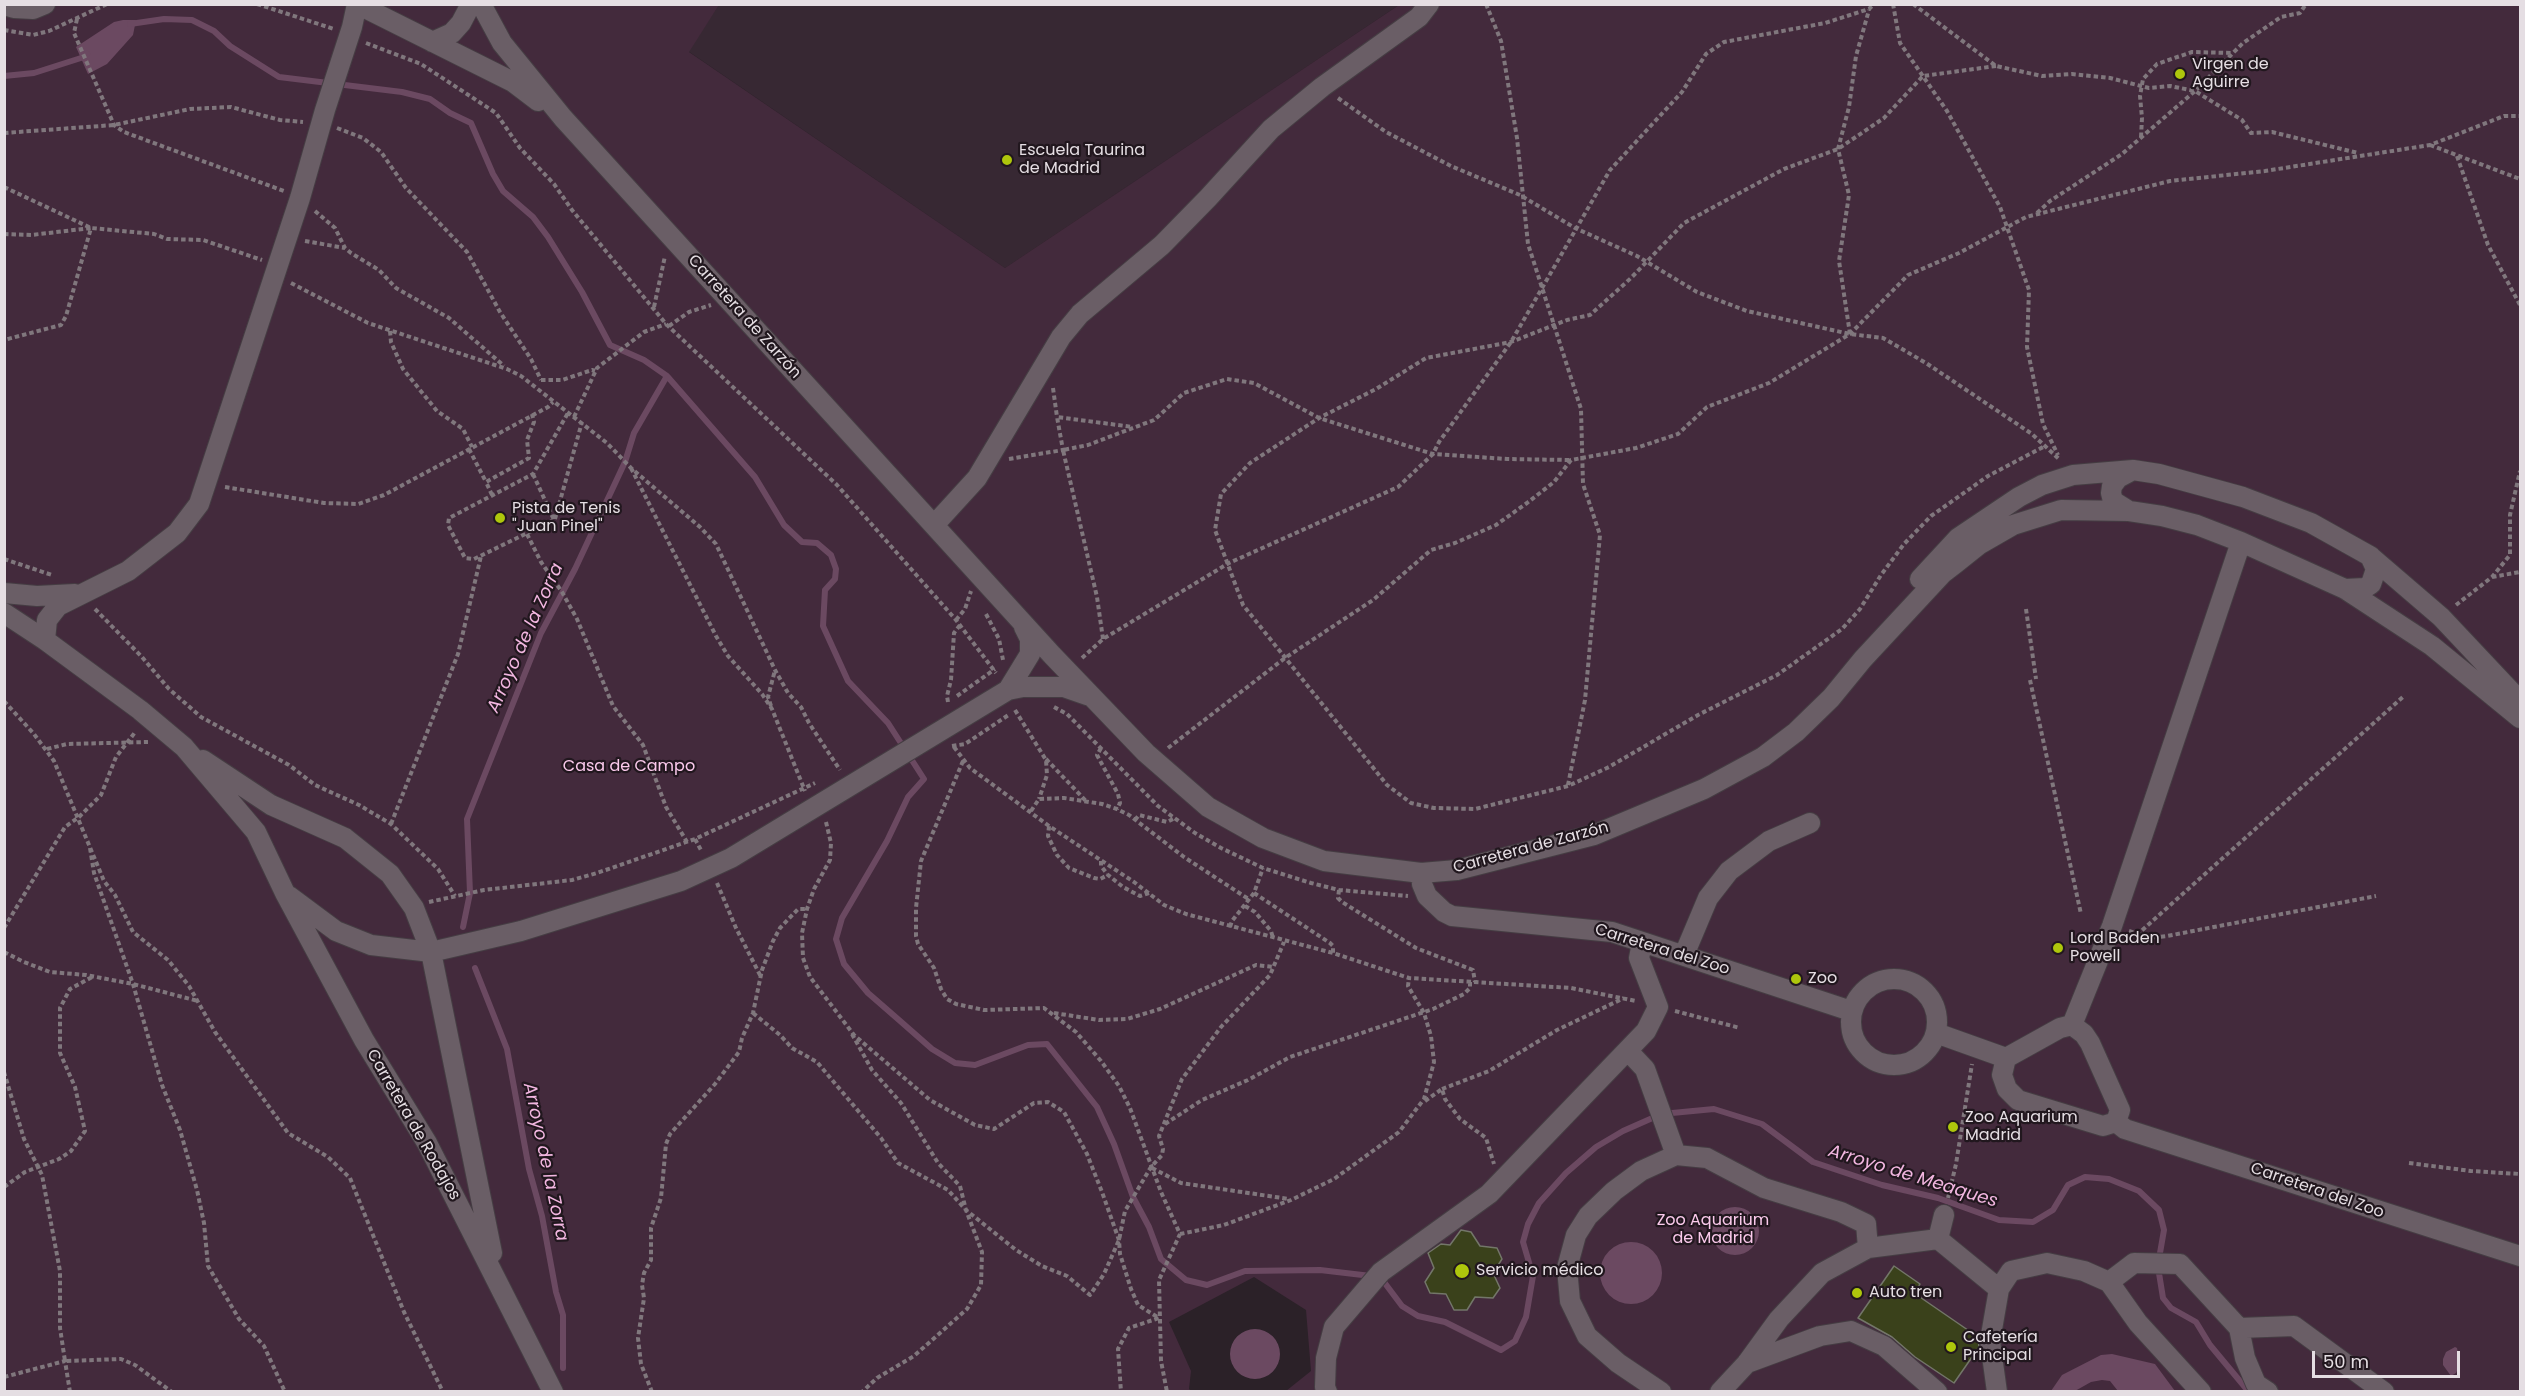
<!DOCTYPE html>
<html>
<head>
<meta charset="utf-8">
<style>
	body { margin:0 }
	#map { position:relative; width:2525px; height:1396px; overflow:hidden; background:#2b2128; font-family:Poppins,sans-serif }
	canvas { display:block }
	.frame { position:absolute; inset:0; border:6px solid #e5dee3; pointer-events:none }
	.scale { position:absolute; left:2312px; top:1351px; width:148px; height:27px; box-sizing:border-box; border:3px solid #e5dee3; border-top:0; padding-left:8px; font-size:18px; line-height:21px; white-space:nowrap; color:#e5dee3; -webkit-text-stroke:4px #21171e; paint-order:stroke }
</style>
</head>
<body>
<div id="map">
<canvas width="2525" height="1396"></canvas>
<div class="frame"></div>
<div class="scale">50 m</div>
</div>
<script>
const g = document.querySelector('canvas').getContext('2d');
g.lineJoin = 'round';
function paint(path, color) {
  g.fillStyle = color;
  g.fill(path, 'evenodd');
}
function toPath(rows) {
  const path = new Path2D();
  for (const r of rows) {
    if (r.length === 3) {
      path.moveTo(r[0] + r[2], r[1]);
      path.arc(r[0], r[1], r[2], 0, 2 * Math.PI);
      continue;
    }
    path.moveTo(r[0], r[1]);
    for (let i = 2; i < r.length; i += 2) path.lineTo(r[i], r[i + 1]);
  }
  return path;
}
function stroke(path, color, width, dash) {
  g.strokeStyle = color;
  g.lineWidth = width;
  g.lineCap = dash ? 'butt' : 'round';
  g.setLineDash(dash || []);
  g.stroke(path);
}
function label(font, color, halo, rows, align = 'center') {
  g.font = font + ' Poppins,sans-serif';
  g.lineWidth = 4.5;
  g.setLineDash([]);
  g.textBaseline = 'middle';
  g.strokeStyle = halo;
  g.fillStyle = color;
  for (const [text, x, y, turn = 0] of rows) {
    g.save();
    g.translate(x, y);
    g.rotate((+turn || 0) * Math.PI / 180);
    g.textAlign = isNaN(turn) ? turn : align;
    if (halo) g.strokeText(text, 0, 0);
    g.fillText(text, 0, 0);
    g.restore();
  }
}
const built = toPath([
	[719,5,1399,5,1005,268,688,51]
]);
const green = toPath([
	[5,5,719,5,689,52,1005,268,1399,5,2520,5,2520,1391,1286,1391,1311,1371,1306,1310,1254,1277,1169,1322,1191,1371,1189,1389,1191,1391,5,1392]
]);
const water = toPath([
	[123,20,136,20,133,35,107,64,88,74,76,47,114,22],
	[1735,1231,24],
	[1631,1273,31],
	[1255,1354,25],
	[2455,1347,2457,1348,2460,1364,2456,1373,2451,1376,2443,1365,2443,1359,2446,1352],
	[2112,1354,2155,1364,2175,1391,2118,1391,2110,1381,2102,1380,2091,1382,2075,1391,2051,1391,2062,1375,2101,1355]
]);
const stream = toPath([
	[130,24,164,19,192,20,214,31,230,46,279,77,402,92,430,99,450,113,471,123,493,174,503,191,533,217,548,237,582,292,610,345,644,360,667,376,755,477,784,525,802,542,817,543,831,555,836,569,835,579,825,590,823,626,848,681,888,723,924,779,908,797,887,841,842,918,836,939,844,964,868,993,899,1020,932,1049,955,1063,975,1065,1028,1045,1047,1044,1097,1107,1114,1144,1133,1197,1149,1227,1161,1259,1186,1280,1207,1285,1245,1271,1320,1270,1371,1276],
	[4,76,34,73,81,58,87,54],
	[463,927,470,893,467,819,541,633,575,569,625,462,634,433,667,376],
	[475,968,507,1049,529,1169,542,1216,556,1292,563,1315,563,1368],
	[1672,1113,1714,1109,1762,1124,1813,1162,1882,1185,1938,1198,1999,1220,2033,1222,2053,1210,2068,1185,2085,1177,2109,1179,2139,1191,2159,1210,2164,1230,2160,1253],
	[2158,1267,2163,1298,2171,1308,2196,1322,2210,1345,2249,1392],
	[1381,1278,1402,1306,1418,1316,1445,1322,1501,1350,1515,1341,1526,1317,1533,1276,1523,1242,1528,1224,1539,1203,1566,1173,1596,1147,1623,1131,1657,1116]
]);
const building = toPath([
	[1461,1230,1471,1232,1480,1246,1497,1248,1502,1259,1493,1273,1500,1288,1493,1298,1475,1297,1467,1310,1454,1310,1446,1294,1430,1293,1425,1282,1434,1268,1428,1253,1441,1244,1450,1245,1461,1230],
	[1894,1266,1920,1284,1914,1293,1978,1337,1979,1347,1954,1383,1915,1357,1892,1337,1858,1318,1894,1266]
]);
const path = toPath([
	[257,4,334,29],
	[1486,4,1501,41,1517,138,1528,244,1581,409,1583,484,1600,535,1585,700,1568,785],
	[1893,4,1900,43,1947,111,2000,207,2029,290,2027,347,2043,424,2058,455],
	[1913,4,1996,66,2042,76,2072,74,2110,78,2149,88,2170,86,2195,91,2242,120,2251,133,2272,132,2358,153],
	[77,19,74,33,114,125,124,132,284,191],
	[4,30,33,35,49,31,107,4],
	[366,43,421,64,496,113,520,148,554,184,572,210,666,324,837,485,956,620,996,673],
	[1996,66,1923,76,1884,118,1838,149,1784,169,1684,223,1631,278,1590,315,1567,320,1511,342,1426,358,1376,389,1319,418,1250,463,1221,494,1215,530,1243,605,1387,785,1411,803,1434,808,1475,809,1568,786,1609,767,1698,715,1777,675,1842,629,1860,609,1881,575,1904,544,1931,516,1988,476,2045,446],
	[1338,98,1386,132,1451,166,1520,195,1575,228,1637,256,1697,292,1747,311,1850,334,1883,338,1926,363,2032,434,2060,460],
	[337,128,363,138,381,152,406,188,467,252,500,312,531,359,541,380],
	[4,133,114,125,190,109,231,107,280,120,303,122],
	[2141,137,2142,118,2140,96,2143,79,2157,64,2192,52,2233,53],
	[2430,145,2520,179],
	[2457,156,2488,245,2520,305],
	[4,187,91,228,154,234,167,239,203,240,262,260],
	[315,211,335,228,345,248,351,253,379,270,396,288,449,318,504,366],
	[2037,213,2050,201,2122,154,2195,91,2243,43,2281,17,2300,13,2306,4],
	[4,234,31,235,91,228,66,316,61,325,4,340],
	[305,241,345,248],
	[291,283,368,323,507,369,521,376,607,443,631,468,700,527,716,544,775,670,788,693,801,707,809,723,840,770],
	[654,307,665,256],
	[669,326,689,312,711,305],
	[390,331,391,342,403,369,437,411,463,429,472,447],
	[1850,334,1839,261,1849,195,1838,149,1849,107,1856,56,1869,10],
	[541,380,562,380,592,370,595,371],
	[1053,388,1057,417],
	[574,417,597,368,644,332,666,324],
	[469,449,486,482],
	[1009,459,1063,450,1057,417,1133,427],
	[631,468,716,636,728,656,762,694,772,709,805,791],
	[533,474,554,520,474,559,465,558,448,525,449,518,533,474,568,413],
	[225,487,324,503,358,504,384,495,548,407,553,402],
	[492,495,486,482,529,458,527,440,534,422,532,414],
	[555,519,582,422],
	[527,534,541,562,562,592,577,619,613,706,643,745,666,807,687,842],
	[4,559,52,575],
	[2492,577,2520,572],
	[2456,605,2492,577,2510,555,2510,515,2520,471],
	[95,609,142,657,169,689,201,717,289,765,315,785,359,805,391,824,438,869,455,896],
	[2026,609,2036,679],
	[986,614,999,639,1003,660],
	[956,620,965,609,971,591],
	[1103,639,1097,597,1063,450,1088,445,1154,420,1184,393,1227,379,1254,383,1319,418,1433,454,1507,459,1570,460],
	[1082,658,1103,639,1229,563,1398,487,1433,454,1439,442,1511,342,1610,170,1682,92,1706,54,1724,42,1825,23,1869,9,1874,4],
	[2030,680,2081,914],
	[957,696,995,669],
	[4,701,34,734,54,761,104,881,115,895,133,932,168,960,189,986,215,1032,288,1133,328,1157,350,1178,404,1312,443,1392],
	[948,702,947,696,951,680,954,633,960,625],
	[771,706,768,697,775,670],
	[1054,707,1067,714,1158,806,1195,833,1221,848,1263,868,1311,883,1339,890,1408,896],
	[1015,710,1046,760,1047,775,1039,799],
	[952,746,965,744,1010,714],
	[954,747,970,768,1049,826,1134,882,1164,905,1186,914,1333,953,1409,978,1571,988,1636,1001],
	[1101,748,1097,755,1118,794,1120,803,1117,809],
	[1168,748,1285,658,1373,600,1431,550,1455,543,1496,525,1527,503,1554,482,1571,460,1636,448,1678,434,1707,407,1769,383,1850,334,1908,275,1959,253,2026,217,2170,181,2265,171,2430,145,2504,116,2520,116],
	[47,749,67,744,148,742],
	[1046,759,1086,801],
	[963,761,921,861,916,908,916,936,918,944,934,968,941,989,947,999,956,1004,984,1010,1044,1008,1076,1032,1101,1061,1119,1086,1130,1108,1161,1192,1180,1234,1159,1280,1161,1361,1167,1392],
	[1031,811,1039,799,1064,798,1102,804,1117,809,1129,815,1184,857,1250,900],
	[1135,820,1139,815,1167,822,1175,818],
	[826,822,831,843,830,860,814,889,807,909,802,933,803,958,810,977,854,1035,930,1100,975,1125,994,1129,1034,1103,1048,1102,1064,1112,1087,1154,1102,1192,1119,1240,1120,1254,1131,1289,1138,1305,1159,1318,1129,1328,1118,1349,1121,1392],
	[391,824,458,654,481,556],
	[1049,826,1048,836,1057,855,1069,868,1094,878,1100,879,1108,875],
	[695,839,702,852],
	[90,848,94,873,133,984,162,1085,180,1130,197,1190,204,1223,208,1266,239,1319,264,1346,285,1392],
	[1101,861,1101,866,1108,875,1123,887,1140,896,1149,893],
	[717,883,736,928,761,977],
	[1339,890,1338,898,1342,902,1416,948,1473,970,1475,982],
	[1254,893,1330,943,1333,946,1333,953],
	[429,902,484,890,572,880,597,873,695,839,815,783],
	[1245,906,1255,912,1271,931,1273,938],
	[1230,927,1232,921,1254,893,1263,868],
	[4,928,65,827,79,817,101,795,116,757,136,731],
	[2129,931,2138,934,2404,696],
	[2139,934,2150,938,2167,936,2376,896],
	[4,952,24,962,50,972,86,975,133,984,198,1001],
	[1675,1011,1740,1028],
	[753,1013,780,1035,792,1048,817,1062,881,1138,898,1163,948,1190,966,1210,1016,1250,1042,1266,1067,1276,1090,1295,1104,1274,1119,1240,1125,1211,1151,1167,1162,1155,1163,1149,1159,1136,1182,1079,1221,1027,1270,975,1284,942],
	[1054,1013,1099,1020,1127,1019,1160,1009,1256,965,1274,967],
	[852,1034,872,1070,901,1103,938,1163,960,1186,966,1210,982,1252,981,1285,967,1309,914,1356,877,1378,862,1392],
	[4,1072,24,1139,42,1175,60,1271,60,1328,65,1361,121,1359,135,1365,172,1392],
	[1442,1089,1489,1071,1557,1030,1624,998],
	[2519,1098,2520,1098],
	[1425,1101,1442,1089,1445,1099,1460,1119,1486,1138,1494,1164],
	[1165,1124,1202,1100,1248,1080,1290,1057,1433,1009,1464,994,1470,988,1470,982],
	[2409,1163,2471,1171,2520,1174],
	[1152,1168,1181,1183,1289,1199],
	[4,1187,25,1172,59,1159,71,1151,85,1131,75,1087,60,1053,60,1008,70,989,94,976],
	[1948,1198,1956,1164,1972,1064],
	[1180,1234,1224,1225,1291,1200,1334,1179,1399,1132,1424,1099,1434,1062,1431,1036,1424,1013,1408,986,1409,978],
	[4,1377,65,1361,70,1392],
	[652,1392,641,1364,638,1338,644,1298,642,1285,644,1273,651,1260,651,1228,661,1198,666,1144,670,1134,715,1084,739,1052,742,1038,753,1013,762,970,773,941,780,928,798,909,807,909]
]);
const minor = toPath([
	[357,4,513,82,538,101],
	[481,4,502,43,563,118,1052,655,1146,753,1208,807,1263,838,1324,861,1421,873,1457,870,1594,835,1704,789,1763,757,1796,732,1831,698,1863,659,1943,573,1956,563,1980,544,2013,525,2061,510,2129,511,2162,516,2197,525,2241,542,2345,589,2432,646,2520,718],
	[4,5,14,8,33,9,45,4],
	[432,42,452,33,461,23,471,4],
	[2129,511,2113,501,2111,493,2112,486,2118,478,2133,470],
	[935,524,977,478,1061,337,1080,314,1162,245,1208,198,1271,129,1322,87,1419,17,1429,4],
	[1920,579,1958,538,2019,497,2042,485,2073,475,2133,470,2159,474,2243,497,2311,523,2370,556,2441,617,2520,701],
	[2345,589,2365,588,2371,584,2376,569,2370,556],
	[4,593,37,596,75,594],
	[4,613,45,640,140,710,184,747,256,832,285,893,364,1040,427,1143,553,1392],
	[45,640,47,620,58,606,128,571,177,533,199,504,300,198,325,110,352,27,357,4],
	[1008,690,1030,654,1030,639,1024,627],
	[203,760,271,805,345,838,390,874,414,908,431,952,492,1253],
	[1421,873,1422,884,1427,896,1444,912,1452,916,1612,932,1851,1011],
	[289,896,336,931,371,945,431,952,521,931,681,881,731,858,1008,690,1023,687,1064,687,1087,695],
	[1684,955,1708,898,1729,871,1769,841,1810,823],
	[1894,1022,43],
	[2072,1025,2112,926,2241,542],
	[2072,1025,2084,1034,2090,1043,2120,1110,2116,1122,2103,1126,2018,1100,2007,1089,2002,1075,2006,1058,2060,1028,2072,1025],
	[1936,1033,2006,1058],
	[1628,1051,1645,1069,1676,1155],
	[2116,1122,2125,1129,2520,1256],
	[1938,1239,1999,1289,2011,1271,2047,1263,2084,1271,2109,1282,2134,1263,2180,1264,2239,1328],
	[2109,1282,2138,1323,2201,1392],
	[1747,1363,1820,1336,1851,1331,1884,1346,1937,1392],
	[1327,1392,1325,1387,1326,1358,1334,1327,1381,1272,1489,1194,1646,1031,1658,1007,1639,958,1642,943],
	[1661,1392,1618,1363,1587,1336,1570,1301,1567,1268,1576,1235,1588,1216,1614,1191,1641,1171,1676,1155,1707,1158,1764,1188,1841,1212,1866,1224,1868,1248],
	[1720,1392,1747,1363,1779,1319,1822,1273,1868,1248,1938,1239,1944,1215],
	[1997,1392,1990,1341,1999,1289],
	[2268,1392,2256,1384,2245,1358,2239,1328,2294,1326,2384,1392]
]);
const markers = [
	[2180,74,6,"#aec60c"],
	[1007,160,6,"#aec60c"],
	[500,518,6,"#aec60c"],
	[2058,948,6,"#aec60c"],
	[1796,979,6,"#aec60c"],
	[1953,1127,6,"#aec60c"],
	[1462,1271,8,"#aec60c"],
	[1857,1293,6,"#aec60c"],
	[1951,1347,6,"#aec60c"]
];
const poiNames = [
	["Virgen de",2192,65],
	["Aguirre",2192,83],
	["Escuela Taurina",1019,151],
	["de Madrid",1019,169],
	["Pista de Tenis",512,509],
	["\"Juan Pinel\"",512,527],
	["Lord Baden",2070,939],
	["Powell",2070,957],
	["Zoo",1808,979],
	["Zoo Aquarium",1965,1118],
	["Madrid",1965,1136],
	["Servicio médico",1476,1271],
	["Auto tren",1869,1293],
	["Cafetería",1963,1338],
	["Principal",1963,1356]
];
const streetNames = [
	["Carretera de Zarzón",744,317,48],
	["Carretera de Zarzón",1531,848,-15],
	["Carretera del Zoo",1662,950,17],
	["Carretera de Rodajos",413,1125,60],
	["Carretera del Zoo",2317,1191,19]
];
const parkNames = [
	["Casa de Campo",629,767],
	["Zoo Aquarium",1713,1221],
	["de Madrid",1713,1239]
];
const waterNames = [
	["Arroyo de la Zorra",526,638,-66],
	["Arroyo de la Zorra",545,1162,78],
	["Arroyo de Meaques",1913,1177,17]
];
paint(built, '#372833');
paint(green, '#432a3c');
paint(water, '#6b4961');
stroke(stream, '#6b4961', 6);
paint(building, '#3a411b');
stroke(building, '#737669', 1.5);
stroke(minor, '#453d43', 22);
stroke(path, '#80777d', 4, [4.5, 3]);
stroke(minor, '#6a5e66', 20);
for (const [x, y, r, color] of markers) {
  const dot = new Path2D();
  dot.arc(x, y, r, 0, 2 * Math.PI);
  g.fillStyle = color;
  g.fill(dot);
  stroke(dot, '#21171e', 2);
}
label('16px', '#e5dee3', '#21171e', poiNames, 'left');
label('16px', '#e5dee3', '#21171e', streetNames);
label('16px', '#fac9eb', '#21171e', parkNames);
label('italic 18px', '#f2b6e0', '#21171e', waterNames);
</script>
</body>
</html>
